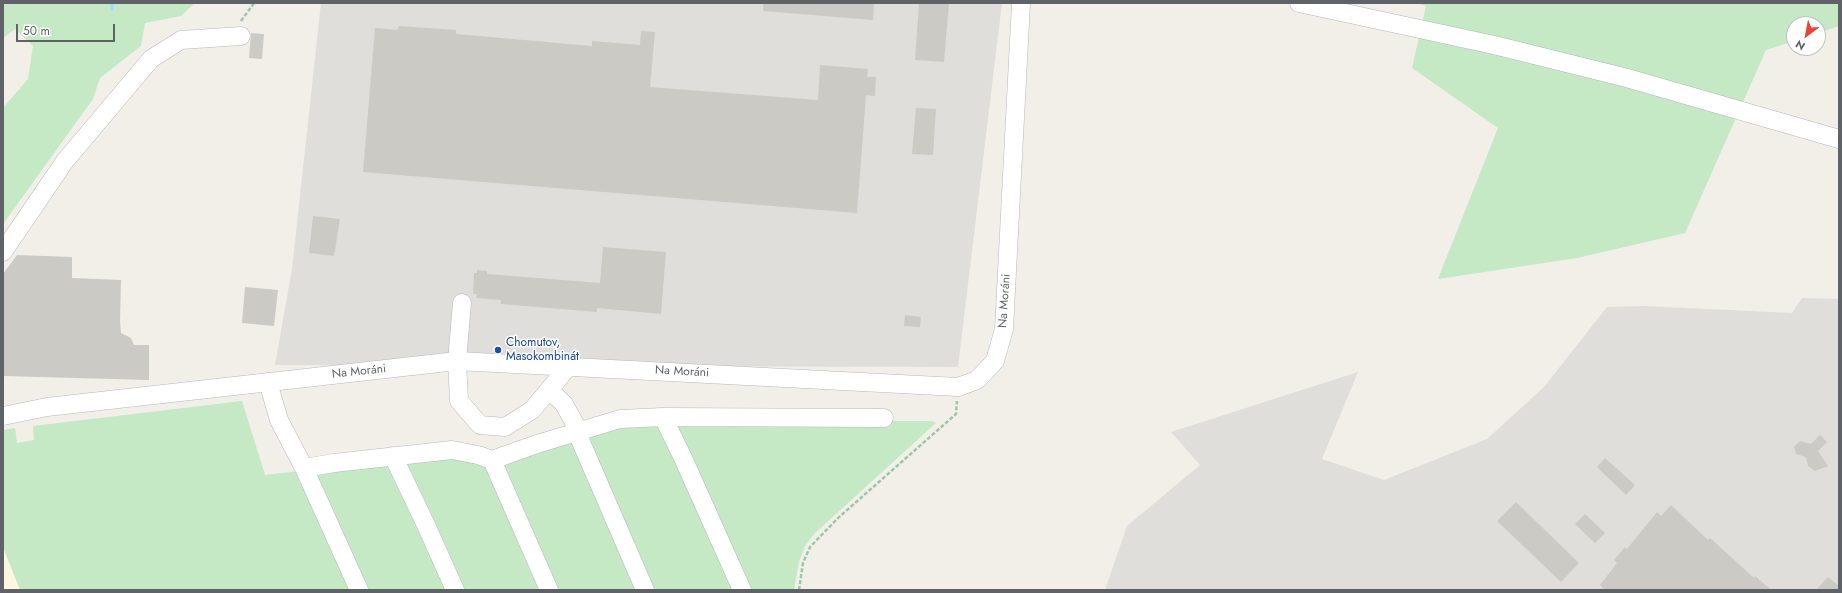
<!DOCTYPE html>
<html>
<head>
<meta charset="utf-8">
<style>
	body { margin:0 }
	#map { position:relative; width:1842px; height:593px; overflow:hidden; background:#f1efe8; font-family:Jost,sans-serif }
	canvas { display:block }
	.frame { position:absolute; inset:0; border:4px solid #5f6368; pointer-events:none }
	.north { position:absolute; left:1786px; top:16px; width:40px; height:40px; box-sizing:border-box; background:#fff; border:1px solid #bfc1c3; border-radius:50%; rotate:212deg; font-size:11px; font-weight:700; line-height:16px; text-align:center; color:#5f6368 }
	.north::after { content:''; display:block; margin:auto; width:14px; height:18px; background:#ea4335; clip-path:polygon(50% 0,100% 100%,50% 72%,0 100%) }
	.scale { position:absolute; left:16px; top:24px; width:99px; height:18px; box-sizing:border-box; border:2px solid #5f6368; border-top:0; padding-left:5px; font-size:12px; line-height:14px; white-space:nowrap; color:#5f6368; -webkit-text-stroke:3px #fff; paint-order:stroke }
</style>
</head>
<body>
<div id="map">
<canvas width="1842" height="593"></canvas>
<div class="frame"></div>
<div class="north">N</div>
<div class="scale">50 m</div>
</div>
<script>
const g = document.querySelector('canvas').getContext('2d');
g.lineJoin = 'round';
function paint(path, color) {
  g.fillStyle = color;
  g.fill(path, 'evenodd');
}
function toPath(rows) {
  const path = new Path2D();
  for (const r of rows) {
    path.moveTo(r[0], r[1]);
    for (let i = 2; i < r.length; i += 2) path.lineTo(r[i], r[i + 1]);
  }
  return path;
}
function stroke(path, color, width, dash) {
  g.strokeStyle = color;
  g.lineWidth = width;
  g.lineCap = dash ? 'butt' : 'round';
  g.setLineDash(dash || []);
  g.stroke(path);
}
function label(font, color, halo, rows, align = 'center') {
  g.font = font + ' Jost,sans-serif';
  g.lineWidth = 3;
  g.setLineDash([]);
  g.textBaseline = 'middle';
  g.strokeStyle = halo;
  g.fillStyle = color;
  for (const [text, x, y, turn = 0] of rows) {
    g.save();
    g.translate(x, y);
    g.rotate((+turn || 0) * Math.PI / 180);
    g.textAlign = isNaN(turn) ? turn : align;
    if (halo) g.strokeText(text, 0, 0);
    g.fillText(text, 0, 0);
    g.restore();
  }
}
const commercial = toPath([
	[3,547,20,590,3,590]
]);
const industrial = toPath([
	[321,3,1002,3,958,367,275,365,292,269],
	[1802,298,1839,299,1839,590,1105,590,1127,526,1200,465,1171,432,1358,372,1322,459,1384,480,1487,439,1544,387,1607,307,1644,306,1792,313]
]);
const green = toPath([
	[3,3,195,3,181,16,145,23,141,46,100,78,93,99,3,224,3,108,28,79,33,46,15,29,3,38],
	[1416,3,1839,3,1839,26,1818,33,1818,24,1794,24,1794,41,1766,50,1685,233,1577,258,1438,279,1498,128,1412,68,1426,6],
	[242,401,265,475,449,454,496,464,623,421,932,421,936,423,814,534,805,546,799,562,794,590,20,590,3,547,3,430,15,428,17,443,34,440,33,426]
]);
const stream = toPath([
	[112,3,112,9]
]);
const building = toPath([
	[763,3,874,3,873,20,763,11],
	[919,3,949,3,944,62,915,60],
	[399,26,456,30,456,34,592,46,592,41,640,45,641,31,655,32,650,87,818,100,820,65,868,69,867,77,876,77,875,96,866,95,857,213,363,172,375,28,397,30],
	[251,33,264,34,262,59,249,58],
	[916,108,936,109,933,155,912,154],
	[313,216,340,219,334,256,309,253],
	[603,247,666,252,661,314,597,308,597,312,501,304,501,300,476,298,477,294,473,294,474,273,477,273,477,270,487,271,487,274,600,283],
	[17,255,72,257,72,278,121,280,120,321,121,333,131,338,134,345,149,345,149,380,3,376,3,274],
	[245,287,278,290,274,326,242,323],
	[905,315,921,317,920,327,904,326],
	[1820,435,1827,442,1818,451,1828,466,1815,471,1808,466,1806,457,1796,454,1794,447,1800,441,1811,444],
	[1605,458,1635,485,1626,495,1597,467],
	[1516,502,1579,563,1561,582,1497,521],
	[1671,505,1708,540,1710,538,1754,578,1755,576,1771,590,1605,590,1600,585,1617,563,1614,560,1625,547,1627,549,1657,512,1661,516],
	[1585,514,1605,533,1595,543,1575,524],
	[1828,577,1839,586,1839,590,1816,590]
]);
const path = toPath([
	[241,21,254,3],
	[799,590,803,563,810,547,838,518,956,414,957,401]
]);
const minor = toPath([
	[1299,3,1494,45,1627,78,1839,139],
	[3,252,65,161,151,59,181,40,241,36],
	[462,303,457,361,459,401,480,425,505,427,532,410,569,366],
	[268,382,279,420,304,468],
	[549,390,564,404,575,424,581,442,645,590],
	[3,416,47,407,457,361,958,387,977,380,995,361,1004,329,1021,3],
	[663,417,683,458,742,590],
	[393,456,426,525,455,590],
	[492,460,549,590],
	[359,590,304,468,334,463,452,450,478,455,492,460,537,444,620,419,663,417,884,418]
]);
const markers = [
	[498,350,4,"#1a4fb4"]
];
const streetNames = [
	["Na Moráni",1005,301,-86],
	["Na Moráni",359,372,-6],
	["Na Moráni",682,372,3]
];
const transitNames = [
	["Chomutov,",506,343],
	["Masokombinát",506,357]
];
paint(commercial, '#fef7e0');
paint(industrial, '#e0deda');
paint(green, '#c5e8c5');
stroke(stream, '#aadaff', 4);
paint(building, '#cccac5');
stroke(minor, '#b5b8bc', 19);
stroke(path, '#9cc7a9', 2.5, [4, 2]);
stroke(minor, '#fff', 18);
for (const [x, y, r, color] of markers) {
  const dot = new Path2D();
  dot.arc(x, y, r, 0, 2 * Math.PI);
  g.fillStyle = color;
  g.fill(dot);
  stroke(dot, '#fff', 1.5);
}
label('12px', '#5f6368', '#fff', streetNames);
label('12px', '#164399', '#fff', transitNames, 'left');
</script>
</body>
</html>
